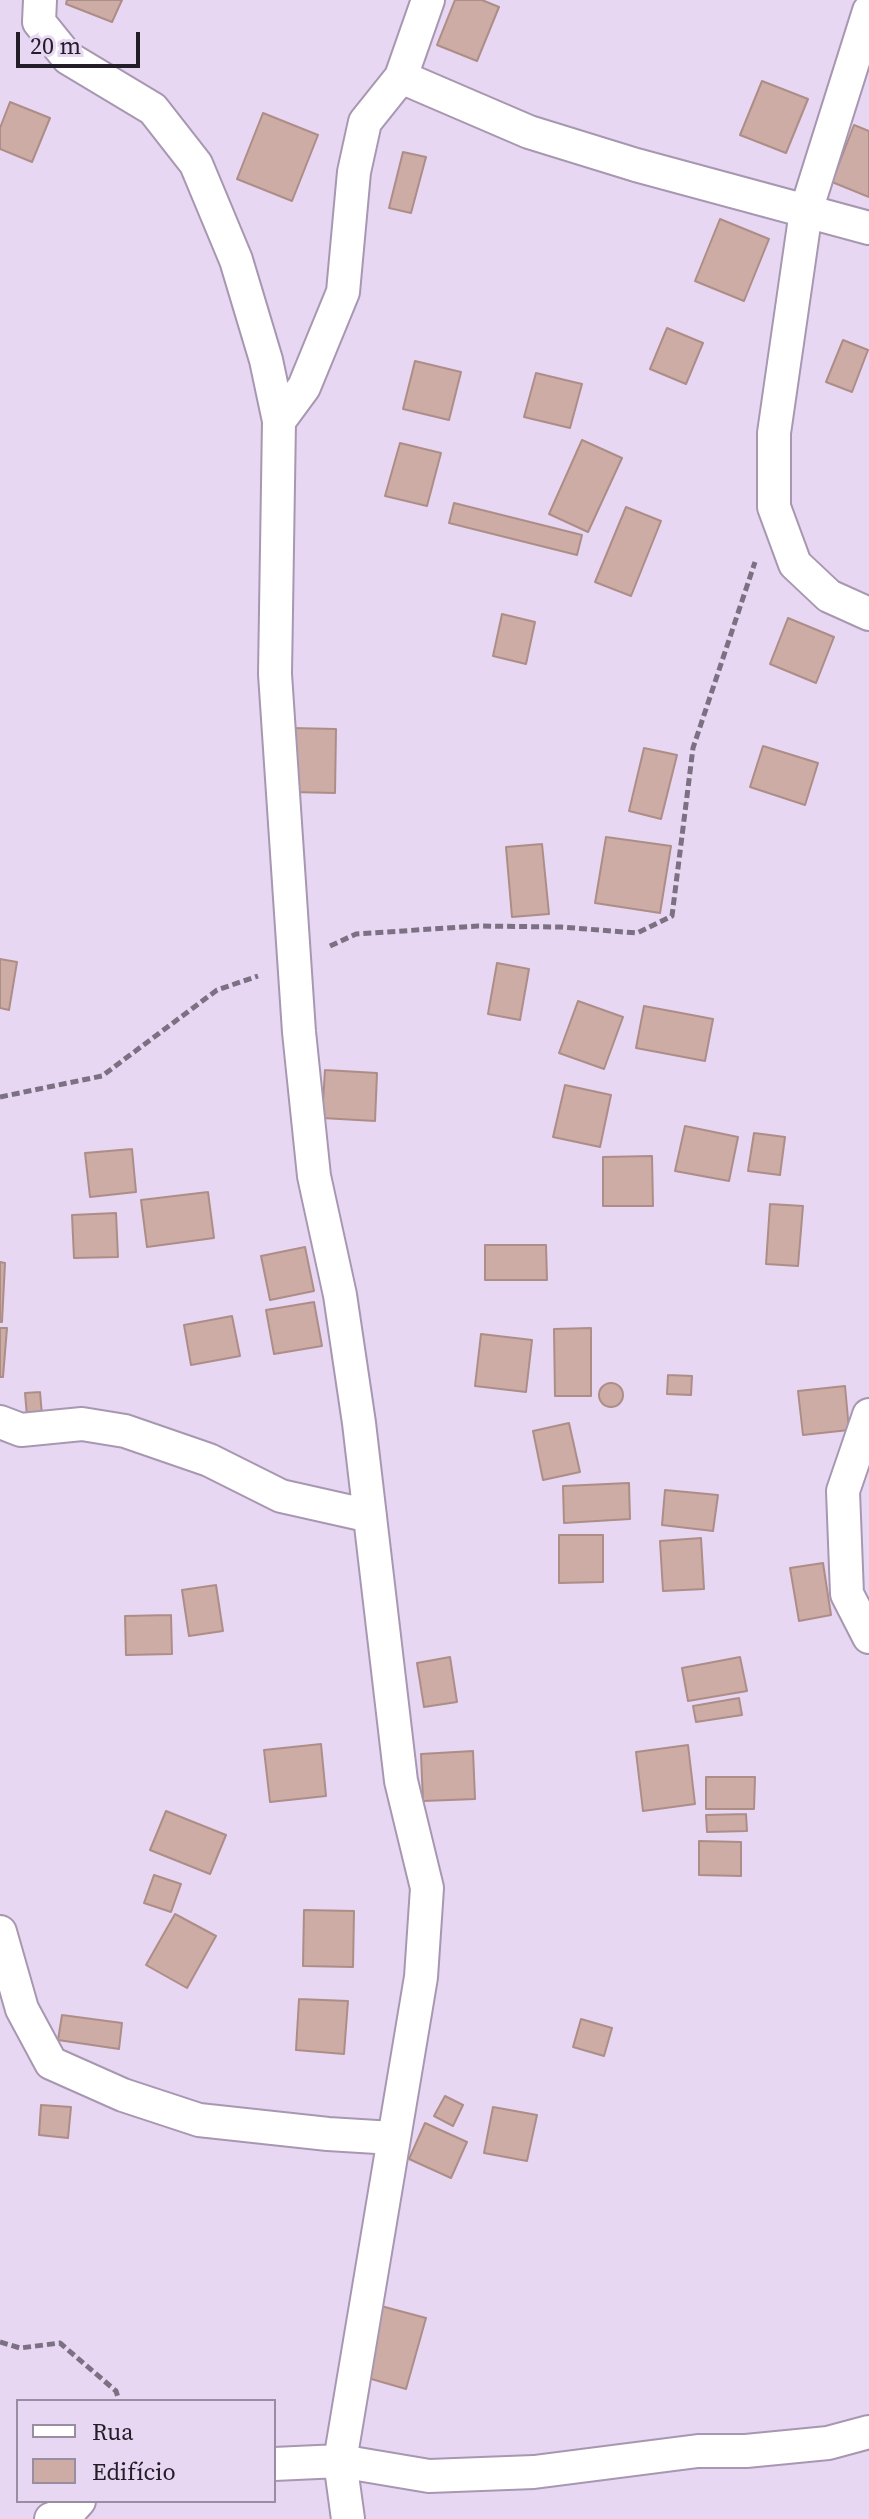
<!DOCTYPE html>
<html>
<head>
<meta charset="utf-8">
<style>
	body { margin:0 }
	#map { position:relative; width:869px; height:2519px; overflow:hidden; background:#e8d7f2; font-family:"Source Serif 4",serif }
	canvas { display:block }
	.legend { position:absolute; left:16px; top:2399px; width:260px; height:104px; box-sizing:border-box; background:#e8d7f2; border:2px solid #998da1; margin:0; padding:10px 14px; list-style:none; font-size:24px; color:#231d27 }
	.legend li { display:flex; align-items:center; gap:16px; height:40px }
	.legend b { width:40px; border:2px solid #998da1 }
	.scale { position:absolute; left:16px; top:32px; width:124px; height:36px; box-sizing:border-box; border:4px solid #231d27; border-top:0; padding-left:10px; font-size:24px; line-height:28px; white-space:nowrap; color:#231d27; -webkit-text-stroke:6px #e8d7f2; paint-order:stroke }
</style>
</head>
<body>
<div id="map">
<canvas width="869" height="2519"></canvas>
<ul class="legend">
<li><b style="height:10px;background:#fff"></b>Rua</li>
<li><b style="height:22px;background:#cdaca5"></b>Edifício</li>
</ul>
<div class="scale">20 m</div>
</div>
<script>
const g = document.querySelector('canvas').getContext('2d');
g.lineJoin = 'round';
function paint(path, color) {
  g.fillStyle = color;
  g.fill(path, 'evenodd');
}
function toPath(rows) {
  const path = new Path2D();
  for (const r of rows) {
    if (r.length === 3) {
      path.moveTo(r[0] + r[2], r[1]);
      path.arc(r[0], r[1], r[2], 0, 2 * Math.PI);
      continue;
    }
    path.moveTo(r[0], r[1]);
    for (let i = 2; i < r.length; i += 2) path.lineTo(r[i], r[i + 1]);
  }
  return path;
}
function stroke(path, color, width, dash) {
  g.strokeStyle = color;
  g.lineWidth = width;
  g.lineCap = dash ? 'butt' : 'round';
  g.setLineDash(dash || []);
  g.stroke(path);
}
const building = toPath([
	[67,0,122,0,112,22,66,4,67,0],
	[455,0,482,0,499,7,477,61,437,45,455,0],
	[762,81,808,99,786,153,740,135,762,81],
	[10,102,50,118,32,162,0,149,0,128,10,102],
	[263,113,318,135,292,201,237,179,263,113],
	[854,125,869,131,869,197,832,182,854,125],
	[403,152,426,157,411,213,389,208,403,152],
	[720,219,769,239,744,301,695,281,720,219],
	[667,328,703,343,686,384,650,369,667,328],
	[843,340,868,350,852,392,826,382,843,340],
	[415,361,461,372,449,420,403,409,415,361],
	[536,373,582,384,570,428,524,417,536,373],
	[582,440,622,458,588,532,549,514,582,440],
	[400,443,441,453,427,506,385,496,400,443],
	[454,503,582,535,577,555,449,523,454,503],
	[626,507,661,521,631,596,595,582,626,507],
	[502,614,535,622,526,664,493,656,502,614],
	[788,618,834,637,816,683,770,664,788,618],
	[291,728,336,729,335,793,291,792,291,728],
	[763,746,818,763,805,805,750,787,763,746],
	[644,748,677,755,661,819,629,811,644,748],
	[606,837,671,846,660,913,595,903,606,837],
	[542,844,549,914,512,917,506,847,542,844],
	[0,959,17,962,9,1010,0,1008,0,959],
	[497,963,529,969,520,1020,488,1014,497,963],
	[578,1001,623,1017,604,1069,559,1053,578,1001],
	[644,1006,713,1019,705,1061,636,1048,644,1006],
	[325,1070,377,1073,375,1121,322,1118,325,1070],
	[565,1085,611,1095,600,1147,553,1137,565,1085],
	[685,1126,738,1137,729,1181,675,1171,685,1126],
	[754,1133,785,1137,780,1175,748,1171,754,1133],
	[132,1149,136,1192,90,1197,85,1153,132,1149],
	[652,1156,653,1206,603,1206,603,1157,652,1156],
	[208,1192,214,1238,147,1247,141,1200,208,1192],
	[770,1204,803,1206,798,1266,766,1264,770,1204],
	[116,1213,118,1257,74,1258,72,1215,116,1213],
	[485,1245,546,1245,547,1280,485,1280,485,1245],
	[305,1247,314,1291,270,1300,261,1256,305,1247],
	[0,1262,5,1263,2,1322,0,1322,0,1262],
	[314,1302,322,1346,274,1354,266,1310,314,1302],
	[232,1316,240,1356,191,1365,184,1325,232,1316],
	[0,1328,7,1328,3,1377,0,1377,0,1328],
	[591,1328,591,1396,555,1396,554,1329,591,1328],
	[481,1334,532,1340,526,1392,475,1386,481,1334],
	[668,1375,692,1376,691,1395,667,1394,668,1375],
	[611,1395,12],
	[845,1386,849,1430,803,1435,798,1391,845,1386],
	[40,1392,42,1415,27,1416,25,1393,40,1392],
	[569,1423,580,1472,543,1480,533,1431,569,1423],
	[629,1483,630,1519,564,1523,563,1486,629,1483],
	[665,1490,718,1495,713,1531,662,1525,665,1490],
	[559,1535,603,1535,603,1582,559,1583,559,1535],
	[701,1538,704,1589,663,1591,660,1541,701,1538],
	[823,1563,831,1615,799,1621,790,1568,823,1563],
	[216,1585,223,1631,189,1636,182,1590,216,1585],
	[171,1615,172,1654,126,1655,125,1616,171,1615],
	[450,1657,457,1702,424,1707,417,1663,450,1657],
	[740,1657,747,1691,688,1701,682,1668,740,1657],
	[739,1698,742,1715,696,1722,693,1706,739,1698],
	[321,1744,326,1796,270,1802,264,1750,321,1744],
	[688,1745,695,1804,643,1811,636,1752,688,1745],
	[473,1751,475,1799,423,1801,421,1754,473,1751],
	[706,1777,755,1777,754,1809,706,1809,706,1777],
	[166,1811,226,1835,210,1874,150,1850,166,1811],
	[746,1814,747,1831,707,1832,706,1815,746,1814],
	[699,1841,741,1842,741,1876,699,1875,699,1841],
	[154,1875,181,1884,171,1912,144,1903,154,1875],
	[304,1910,354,1911,353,1967,303,1966,304,1910],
	[175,1914,216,1936,187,1988,146,1965,175,1914],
	[299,1999,348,2001,344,2054,296,2050,299,1999],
	[62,2015,122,2023,119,2049,58,2040,62,2015],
	[581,2019,612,2028,604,2056,573,2047,581,2019],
	[445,2096,463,2105,453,2126,434,2116,445,2096],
	[41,2105,71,2107,68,2138,39,2135,41,2105],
	[493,2107,537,2115,527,2161,484,2153,493,2107],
	[425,2123,467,2142,451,2178,409,2159,425,2123],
	[381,2306,426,2318,406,2389,361,2376,381,2306]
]);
const path = toPath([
	[330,946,356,934,478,926,561,927,637,933,672,916,693,748,755,562],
	[0,1097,102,1076,217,990,258,976],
	[0,2342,20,2348,60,2343,116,2391,119,2401]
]);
const minor = toPath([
	[40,0,39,22,68,58,153,109,196,164,236,260,266,360,279,421,275,674,299,1032,314,1176,340,1295,359,1423,401,1781,427,1888,421,1977,340,2461,348,2519],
	[869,11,806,211,774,433,774,507,795,564,829,596,869,614],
	[401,77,529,132,636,165,869,228],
	[279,421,304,387,343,292,354,172,365,122,401,77,428,0],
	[869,1415,843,1491,847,1594,869,1637],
	[0,1422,21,1430,82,1424,125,1431,209,1460,281,1496,370,1516],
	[0,1932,22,2009,51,2063,123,2095,199,2120,328,2134,393,2138],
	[274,2464,340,2461,429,2476,534,2472,698,2451,746,2451,828,2443,869,2432],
	[51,2519,67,2514,79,2501]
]);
paint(building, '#cdaca5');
stroke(building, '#ad8d87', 2);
stroke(minor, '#a797b1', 36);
stroke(path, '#7c7183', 5, [8, 4]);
stroke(minor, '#fff', 32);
</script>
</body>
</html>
